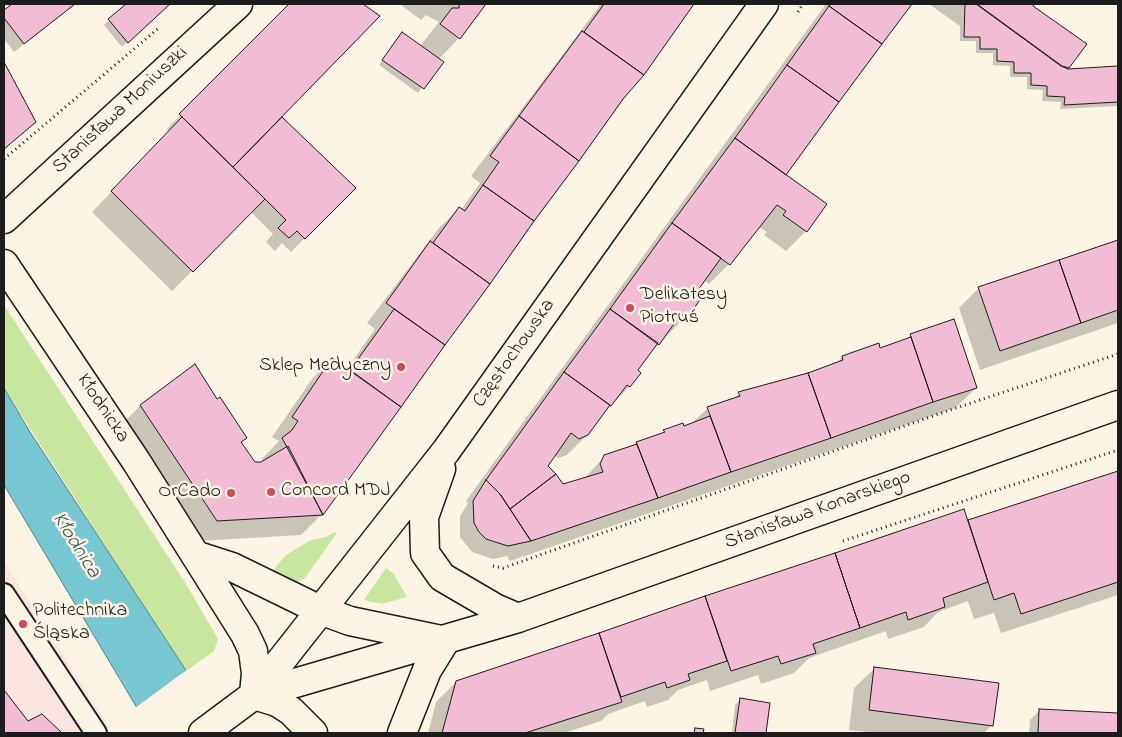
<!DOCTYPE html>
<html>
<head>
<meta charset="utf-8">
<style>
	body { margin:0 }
	#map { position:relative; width:1122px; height:737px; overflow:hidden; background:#fcf5e5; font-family:"Indie Flower",sans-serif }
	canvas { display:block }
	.frame { position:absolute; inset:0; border:5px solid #1c1c1c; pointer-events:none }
</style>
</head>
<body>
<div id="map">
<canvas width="1122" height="737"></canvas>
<div class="frame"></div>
</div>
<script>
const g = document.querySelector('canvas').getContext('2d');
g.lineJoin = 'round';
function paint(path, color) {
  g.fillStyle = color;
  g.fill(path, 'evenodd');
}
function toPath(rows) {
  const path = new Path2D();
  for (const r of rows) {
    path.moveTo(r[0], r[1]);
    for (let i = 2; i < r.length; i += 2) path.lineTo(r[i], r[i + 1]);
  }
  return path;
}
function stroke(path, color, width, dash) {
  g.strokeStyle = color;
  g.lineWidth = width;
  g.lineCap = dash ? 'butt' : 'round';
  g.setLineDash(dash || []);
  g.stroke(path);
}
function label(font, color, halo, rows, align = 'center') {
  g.font = font + ' "Indie Flower",sans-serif';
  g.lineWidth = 5;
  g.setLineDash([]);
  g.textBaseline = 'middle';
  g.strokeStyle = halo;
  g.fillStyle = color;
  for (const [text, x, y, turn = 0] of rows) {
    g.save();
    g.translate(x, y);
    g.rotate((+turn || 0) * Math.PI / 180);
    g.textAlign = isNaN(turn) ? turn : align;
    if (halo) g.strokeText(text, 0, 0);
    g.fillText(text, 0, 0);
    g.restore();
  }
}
const built = toPath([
	[4,562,109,727,101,733,4,733]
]);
const green = toPath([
	[4,305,186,584,218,639,214,651,186,671,4,388],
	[334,532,337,533,305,578,294,583,270,574,285,556,294,550,311,540,326,537],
	[386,568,393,573,407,597,382,604,364,600]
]);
const water = toPath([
	[4,388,30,432,227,733,152,733,4,485,4,388]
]);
const pier = toPath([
	[188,669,229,732,230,733,149,733,135,708]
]);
const shadow = toPath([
	[10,4,75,4,14,52,4,39,4,12,11,6],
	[128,4,168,4,122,47,104,25],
	[289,4,364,4,280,117,354,188,291,252,282,243,275,251,266,242,273,234,251,212,172,291,92,212,169,132,167,129],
	[402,4,485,4,459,38,438,60,442,62,418,93,379,65,398,39,420,46,439,22,426,15,421,20,401,5],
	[601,4,693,4,322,514,301,535,197,541,120,426,140,406,194,366,216,400,245,438,240,443,254,464,264,462,262,459,279,441,272,437,312,379,332,359,347,369,375,329,367,323,439,228,459,208,461,210,480,183,471,176],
	[826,4,910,4,784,175,806,231,786,251,764,235,767,232,759,227,729,264,709,284,704,280,694,294,700,297,686,317,665,337,663,336,636,370,639,373,629,387,609,407,588,434,567,455,558,458,554,455,546,466,562,486,583,480,605,456,660,435,664,431,691,424,708,408,733,400,739,394,809,374,835,364,842,357,879,349,905,341,911,335,976,388,955,408,510,561,507,556,493,559,472,552,460,537,460,516,468,503,466,501],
	[929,4,1033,4,1031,7,1068,68,1065,70,1118,68,1118,106,1060,109,1061,102,1042,101,1043,90,1027,89,1027,77,1010,77,1010,66,993,65,993,53,976,53,976,41,960,41,960,26],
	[4,65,35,121,4,150],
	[1118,241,1118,323,980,370,959,308,979,288],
	[1118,472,1118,595,1001,633,994,613,974,619,968,601,938,612,924,627,888,639,886,631,809,658,794,673,761,684,758,675,710,691,707,680,678,690,668,700,647,707,645,701,608,714,601,721,564,733,428,733,436,702,456,682,963,510,967,522],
	[875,668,992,725,984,733,878,733,849,730,854,688],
	[4,692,27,723,42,716,60,733,4,733],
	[740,700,769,704,765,733,732,733,735,705],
	[1040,710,1118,714,1118,733,1029,733,1030,720]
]);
const building = toPath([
	[12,4,75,4,24,44,4,18,4,10,12,4],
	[126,4,170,4,128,43,108,19,126,4],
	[289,4,363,4,380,16,233,167,179,114,289,4],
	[459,4,486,4,460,39,440,24,452,8,459,8,459,4],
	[604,4,694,4,644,75,584,32,604,4],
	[830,4,912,4,882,44,829,6,830,4],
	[965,4,976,4,1061,66,1068,69,1118,66,1118,102,1064,105,1065,97,1047,96,1047,86,1031,85,1031,73,1014,73,1014,62,997,61,997,49,980,49,980,37,964,37,965,4],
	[977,4,1034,4,1033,6,1087,44,1069,68,1062,66,977,4],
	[829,6,882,44,839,102,787,65,829,6],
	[582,31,644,75,623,99,579,161,519,116,582,31],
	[402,32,444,62,424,89,382,60,402,32],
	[4,62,36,122,4,149,4,62],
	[787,65,839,102,786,175,735,138,787,65],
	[519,116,579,161,534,221,483,185,499,162,490,156,519,116],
	[182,117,265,199,193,272,111,191,182,117],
	[282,117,356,188,305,239,297,231,289,238,278,228,286,220,233,167,282,117],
	[735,138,827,204,807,232,783,215,786,211,777,205,730,265,672,223,735,138],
	[483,185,534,221,490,284,433,243,459,207,465,211,483,185],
	[672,223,721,258,696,293,702,297,687,318,681,314,659,345,610,309,672,223],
	[1118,240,1118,310,1081,323,1059,260,1118,240],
	[430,241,490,284,445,345,386,303,430,241],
	[1059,260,1081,323,1000,351,978,287,1059,260],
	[394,309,445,345,401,407,350,370,394,309],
	[610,309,658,343,638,370,641,373,630,387,627,385,611,406,564,372,610,309],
	[954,319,977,388,933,402,910,334,954,319],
	[911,337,933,402,831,438,808,373,843,360,842,356,879,343,880,348,911,337],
	[332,358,401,407,323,515,282,438,292,430,298,421,292,417,332,358],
	[195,364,217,399,220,397,247,438,241,442,255,462,261,462,288,446,323,515,217,521,140,405,195,364],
	[564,372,610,405,588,435,579,439,571,433,548,466,556,474,510,509,500,494,486,480,564,372],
	[808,373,831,438,731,472,707,407,740,396,738,392,808,373],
	[710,416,731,472,658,498,636,442,665,432,663,430,683,423,684,426,710,416],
	[637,444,658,498,531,541,510,509,556,474,563,484,603,472,600,464,604,455,637,444],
	[1118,471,1118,582,1021,614,1014,593,994,600,968,520,1118,471],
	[486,480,500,494,531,541,508,546,486,539,479,532,474,523,473,501,486,480],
	[964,509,988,582,943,598,945,607,908,620,906,612,860,628,835,553,964,509],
	[835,553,860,628,813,644,816,653,781,664,778,656,731,671,705,596,835,553],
	[705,596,727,661,688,674,690,680,667,688,665,682,621,697,599,633,705,596],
	[599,633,622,702,525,733,442,733,456,681,599,633],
	[874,667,999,683,993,726,869,710,874,667],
	[4,690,28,721,42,714,62,733,4,733,4,690],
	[740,698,770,703,766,733,735,733,740,698],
	[1039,709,1118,713,1118,733,1038,733,1039,709],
	[695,728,704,729,703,733,694,733,695,728]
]);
const path = toPath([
	[798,12,803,4],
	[4,159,160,27],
	[843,541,1118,450],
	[493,566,503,568,950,410,1118,354]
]);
const lane = toPath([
	[4,594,96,733]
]);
const street = toPath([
	[4,219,238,4],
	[254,695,277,702,291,711,313,733],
	[402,733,427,670,445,641]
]);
const secondary = toPath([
	[4,264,136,461,245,634,253,651,256,673,254,695],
	[441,469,424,517,425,553,442,577,495,608,518,618],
	[198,556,232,567,320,610,350,621,441,640],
	[254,695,518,618,1118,405],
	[203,733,254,695,446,451,764,4]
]);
const markers = [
	[630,308,5,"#d1495b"],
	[401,367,5,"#d1495b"],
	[271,492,5,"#d1495b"],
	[231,493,5,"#d1495b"],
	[23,624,5,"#d1495b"]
];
const streetNames = [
	["Stanisława Moniuszki",121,111,-43],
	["Częstochowska",515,354,-55],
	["Kłodnicka",102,409,56],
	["Stanisława Konarskiego",818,511,-20]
];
const poiNames = [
	["Delikatesy",640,296],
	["Piotruś",640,319],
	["Sklep Medyczny",391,367,"right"],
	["Concord MDJ",281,492],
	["OrCado",221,493,"right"],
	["Politechnika",33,612],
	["Śląska",33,635]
];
const waterNames = [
	["Kłodnica",75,546,58]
];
paint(built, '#f9e4e0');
paint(green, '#c8e69d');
paint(water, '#76c7d0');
stroke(water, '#528388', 1);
paint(pier, '#fcf5e5');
paint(shadow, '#0003');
paint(building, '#f2bcd4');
stroke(building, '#1c1c1c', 1);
stroke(lane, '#1c1c1c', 24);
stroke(street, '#1c1c1c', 31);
stroke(secondary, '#1c1c1c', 31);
stroke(path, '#1c1c1c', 3, [1, 4]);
stroke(lane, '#fcf5e5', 20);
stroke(street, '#fcf5e5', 28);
stroke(secondary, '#fcf5e5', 28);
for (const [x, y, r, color] of markers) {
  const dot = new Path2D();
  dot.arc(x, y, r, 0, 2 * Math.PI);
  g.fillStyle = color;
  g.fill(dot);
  stroke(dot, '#fcf5e5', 2);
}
label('20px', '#1c1c1c', '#fcf5e5', streetNames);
label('20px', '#1c1c1c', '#fcf5e5', poiNames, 'left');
label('italic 21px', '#3c585b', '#fcf5e5', waterNames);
</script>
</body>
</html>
